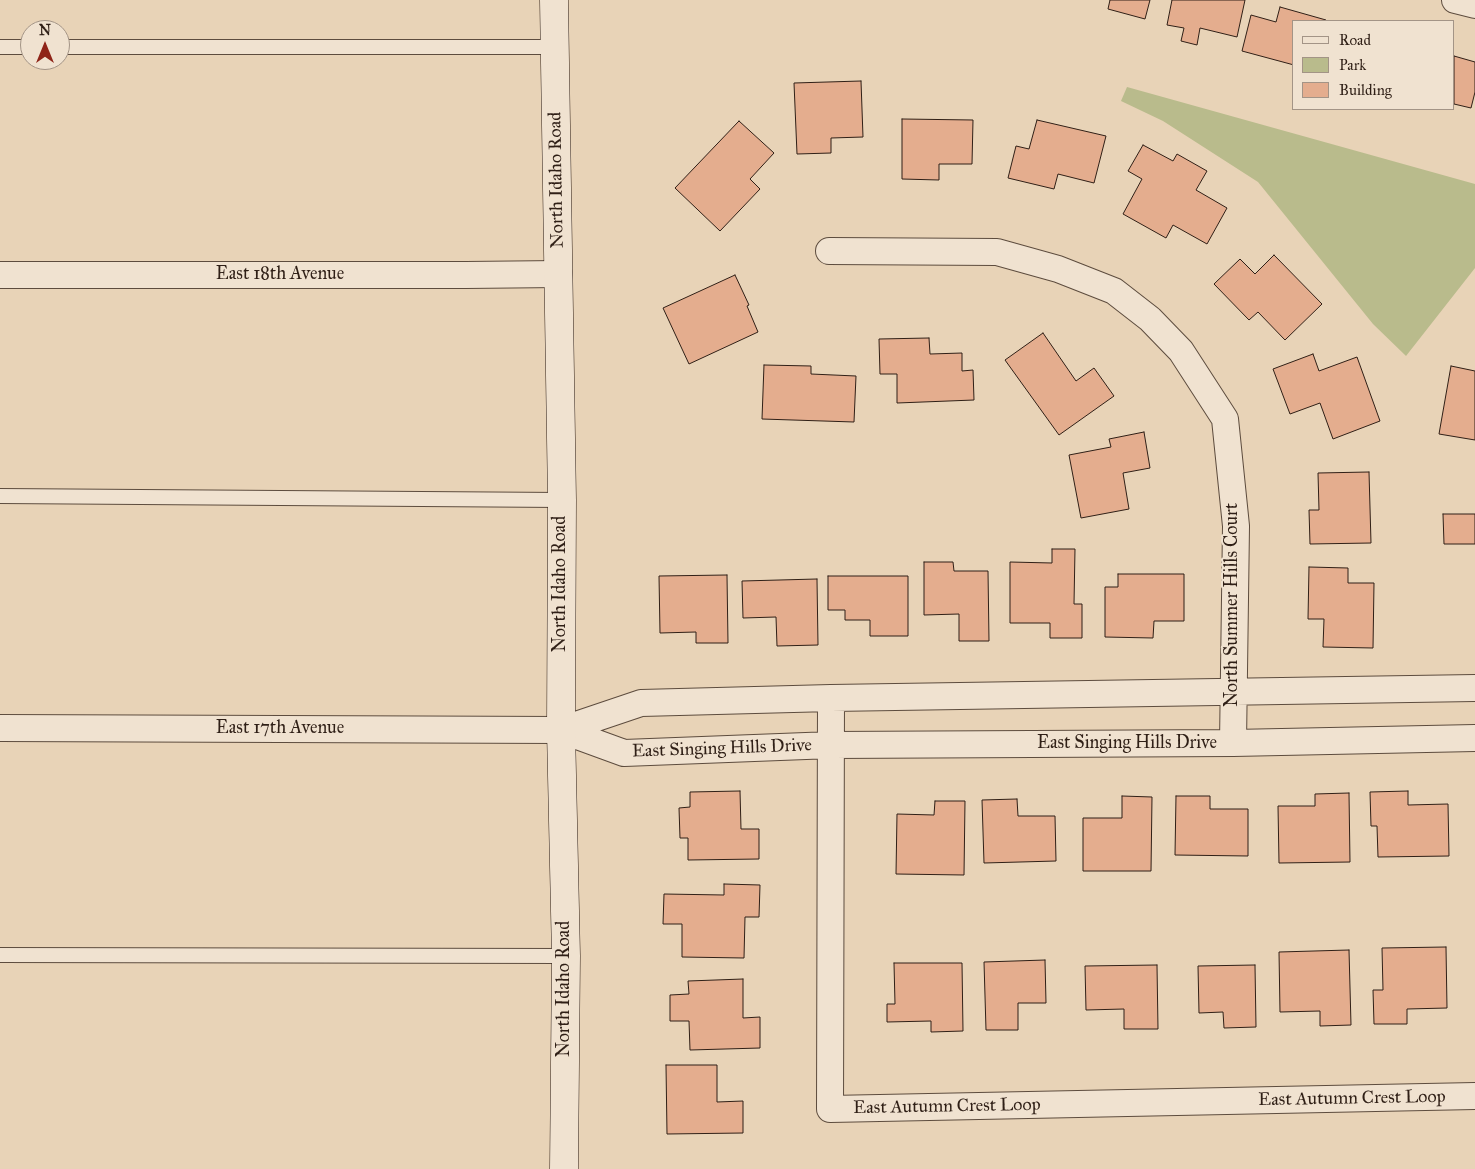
<!DOCTYPE html>
<html>
<head>
<meta charset="utf-8">
<style>
	body { margin:0 }
	#map { position:relative; width:1475px; height:1169px; overflow:hidden; background:#e8d3b7; font-family:"IM FELL Great Primer",serif }
	canvas { display:block }
	.legend { position:absolute; left:1292px; top:20px; width:162px; height:90px; box-sizing:border-box; background:#f0e2d0; border:1px solid #a39486; margin:0; padding:6px 9px; list-style:none; font-size:15px; color:#2f1f16 }
	.legend li { display:flex; align-items:center; gap:10px; height:25px }
	.legend b { width:25px; border:1px solid #a39486 }
	.north { position:absolute; left:20px; top:20px; width:50px; height:50px; box-sizing:border-box; background:#f0e2d0; border:1px solid #a39486; border-radius:50%; rotate:0deg; font-size:14px; font-weight:700; line-height:20px; text-align:center; color:#2f1f16 }
	.north::after { content:''; display:block; margin:auto; width:18px; height:22px; background:#8f2418; clip-path:polygon(50% 0,100% 100%,50% 72%,0 100%) }
</style>
</head>
<body>
<div id="map">
<canvas width="1475" height="1169"></canvas>
<ul class="legend">
<li><b style="height:6px;background:#f0e2d0"></b>Road</li>
<li><b style="height:14px;background:#b9bb8c"></b>Park</li>
<li><b style="height:14px;background:#e4ad8e"></b>Building</li>
</ul>
<div class="north">N</div>
</div>
<script>
const g = document.querySelector('canvas').getContext('2d');
g.lineJoin = 'round';
function paint(path, color) {
  g.fillStyle = color;
  g.fill(path, 'evenodd');
}
function toPath(rows) {
  const path = new Path2D();
  for (const r of rows) {
    path.moveTo(r[0], r[1]);
    for (let i = 2; i < r.length; i += 2) path.lineTo(r[i], r[i + 1]);
  }
  return path;
}
function stroke(path, color, width, dash) {
  g.strokeStyle = color;
  g.lineWidth = width;
  g.lineCap = dash ? 'butt' : 'round';
  g.setLineDash(dash || []);
  g.stroke(path);
}
function label(font, color, halo, rows, align = 'center') {
  g.font = font + ' "IM FELL Great Primer",serif';
  g.lineWidth = 4;
  g.setLineDash([]);
  g.textBaseline = 'middle';
  g.strokeStyle = halo;
  g.fillStyle = color;
  for (const [text, x, y, turn = 0] of rows) {
    g.save();
    g.translate(x, y);
    g.rotate((+turn || 0) * Math.PI / 180);
    g.textAlign = isNaN(turn) ? turn : align;
    if (halo) g.strokeText(text, 0, 0);
    g.fillText(text, 0, 0);
    g.restore();
  }
}
const green = toPath([
	[1127,87,1475,184,1475,268,1406,356,1373,324,1258,182,1163,121,1121,101]
]);
const building = toPath([
	[1110,0,1150,0,1145,19,1108,9,1110,0],
	[1172,0,1245,0,1237,37,1200,28,1197,45,1181,41,1184,28,1167,25,1172,0],
	[1280,7,1326,20,1326,21,1294,21,1294,65,1242,51,1251,15,1276,22,1280,7],
	[1454,56,1475,62,1475,92,1471,108,1454,104,1454,56],
	[861,81,863,137,831,138,831,153,797,154,794,83,861,81],
	[902,119,973,120,972,164,939,164,939,180,902,179,902,119],
	[1037,120,1106,136,1094,183,1058,174,1054,189,1008,178,1016,146,1029,149,1037,120],
	[739,121,774,153,750,179,760,189,720,231,675,188,739,121],
	[1143,145,1173,161,1177,154,1207,171,1196,190,1227,208,1207,244,1173,225,1166,238,1123,214,1142,179,1128,171,1143,145],
	[1274,255,1322,304,1285,340,1258,312,1249,320,1214,284,1240,259,1255,274,1274,255],
	[735,275,749,305,747,306,758,332,689,364,663,308,735,275],
	[1043,333,1076,381,1094,368,1114,396,1059,435,1005,360,1043,333],
	[929,338,930,354,962,353,962,371,973,370,974,400,897,403,897,374,880,374,879,339,929,338],
	[1313,354,1319,371,1357,357,1380,421,1333,439,1320,403,1290,414,1273,369,1313,354],
	[764,365,811,366,811,374,856,376,854,422,762,419,764,365],
	[1451,366,1475,371,1475,440,1439,434,1451,366],
	[1144,432,1150,468,1123,473,1129,509,1081,518,1069,455,1111,447,1109,439,1144,432],
	[1369,472,1371,543,1310,544,1309,510,1319,510,1318,473,1369,472],
	[1443,514,1475,514,1475,544,1444,544,1443,514],
	[1052,549,1075,549,1074,604,1082,604,1082,638,1050,638,1050,623,1010,623,1010,562,1052,563,1052,549],
	[924,562,953,562,954,571,988,571,989,641,959,641,959,614,924,615,924,562],
	[1309,567,1348,568,1348,583,1374,583,1373,648,1323,647,1324,619,1308,619,1309,567],
	[1118,574,1184,574,1184,621,1154,621,1153,638,1105,637,1105,587,1118,587,1118,574],
	[727,575,728,643,696,643,696,632,660,633,659,576,727,575],
	[828,576,908,576,908,636,870,636,870,620,845,620,845,610,828,610,828,576],
	[817,579,818,645,777,646,776,617,743,618,742,581,817,579],
	[740,791,741,829,759,829,759,859,688,860,688,838,680,838,679,808,690,807,690,792,740,791],
	[1408,791,1408,805,1448,804,1449,856,1378,857,1377,826,1371,826,1370,792,1408,791],
	[1349,793,1350,862,1279,863,1278,806,1315,806,1315,794,1349,793],
	[1122,796,1152,797,1151,871,1083,871,1083,818,1122,818,1122,796],
	[1176,796,1210,796,1210,809,1248,809,1248,856,1175,855,1176,796],
	[1017,799,1018,816,1055,816,1056,861,984,863,982,800,1017,799],
	[935,801,965,801,964,875,896,874,897,814,934,815,935,801],
	[724,884,760,885,759,917,745,917,744,958,682,957,682,924,663,924,664,894,724,895,724,884],
	[1446,947,1447,1008,1407,1009,1407,1024,1374,1024,1373,990,1383,990,1382,948,1446,947],
	[1349,950,1351,1025,1320,1026,1320,1011,1280,1012,1279,952,1349,950],
	[1045,960,1046,1003,1018,1003,1018,1030,986,1030,984,962,1045,960],
	[894,963,962,963,963,1031,931,1032,931,1021,887,1022,887,1004,895,1004,894,963],
	[1157,965,1158,1029,1124,1029,1124,1009,1086,1010,1085,966,1157,965],
	[1255,965,1256,1027,1224,1028,1223,1012,1199,1013,1198,966,1255,965],
	[743,979,743,1018,760,1017,760,1048,690,1050,689,1021,670,1021,670,995,689,994,688,981,743,979],
	[666,1065,717,1065,717,1102,743,1101,743,1133,667,1134,666,1065]
]);
const lane = toPath([
	[0,47,30,47],
	[60,47,554,47],
	[0,496,562,500],
	[0,955,566,956]
]);
const street = toPath([
	[1455,0,1475,5],
	[829,251,997,252,1058,269,1114,291,1150,319,1181,351,1225,419,1236,526,1233,743],
	[0,275,466,275,559,274],
	[831,698,830,1109,1475,1096],
	[0,728,561,730,641,703,831,698,1475,688],
	[561,730,624,753,832,745,1233,743,1475,738]
]);
const secondary = toPath([
	[554,0,562,500,561,730,566,956,564,1169]
]);
const streetNames = [
	["North Idaho Road",557,180,-91],
	["East 18th Avenue",280,275],
	["North Idaho Road",561,584,-90],
	["North Summer Hills Court",1233,605,-90],
	["East 17th Avenue",280,729],
	["East Singing Hills Drive",1127,744],
	["East Singing Hills Drive",722,749,-2],
	["North Idaho Road",565,989,-90],
	["East Autumn Crest Loop",1352,1099,-1],
	["East Autumn Crest Loop",947,1107,-1]
];
paint(green, '#b9bb8c');
paint(building, '#e4ad8e');
stroke(building, '#2f1f16', 1);
stroke(lane, '#5d4c3e', 16);
stroke(street, '#5d4c3e', 28);
stroke(secondary, '#2f1f16', 29);
stroke(lane, '#f0e2d0', 14);
stroke(street, '#f0e2d0', 26);
stroke(secondary, '#f0e2d0', 28);
label('18px', '#2f1f16', '#f0e2d0', streetNames);
</script>
</body>
</html>
